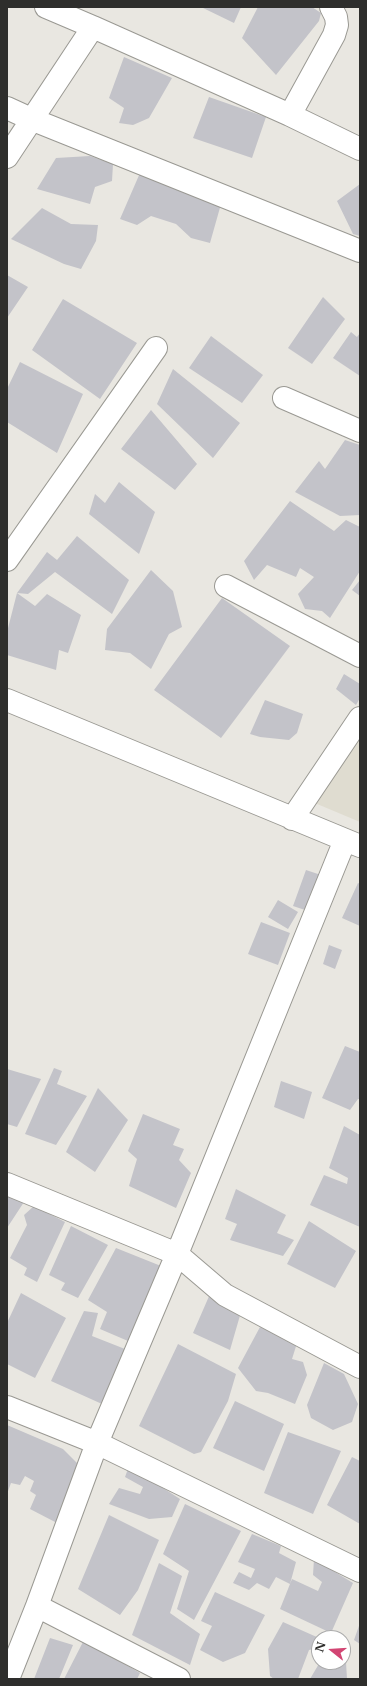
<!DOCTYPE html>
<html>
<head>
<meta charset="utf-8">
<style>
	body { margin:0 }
	#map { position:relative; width:367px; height:1686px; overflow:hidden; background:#e9e7e1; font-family:"Libre Baskerville",serif }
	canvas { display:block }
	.frame { position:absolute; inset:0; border:8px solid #2e2e2c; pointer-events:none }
	.north { position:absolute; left:311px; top:1630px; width:40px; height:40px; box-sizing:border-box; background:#fff; border:1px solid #ababab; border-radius:50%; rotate:287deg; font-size:11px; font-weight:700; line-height:16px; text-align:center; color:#2e2e2c }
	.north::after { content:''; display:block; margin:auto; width:14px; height:18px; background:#d24573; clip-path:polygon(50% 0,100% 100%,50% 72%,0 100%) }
</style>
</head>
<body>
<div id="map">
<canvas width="367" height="1686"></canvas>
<div class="frame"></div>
<div class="north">N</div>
</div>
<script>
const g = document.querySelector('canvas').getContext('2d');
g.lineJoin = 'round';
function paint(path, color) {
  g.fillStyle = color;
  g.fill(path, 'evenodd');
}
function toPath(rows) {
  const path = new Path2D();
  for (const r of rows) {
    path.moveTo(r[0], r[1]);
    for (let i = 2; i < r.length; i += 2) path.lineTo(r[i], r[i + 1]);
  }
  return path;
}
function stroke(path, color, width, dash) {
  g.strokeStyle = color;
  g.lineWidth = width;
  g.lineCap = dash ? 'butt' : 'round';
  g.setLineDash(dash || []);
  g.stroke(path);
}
const built = toPath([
	[360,730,360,822,310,801]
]);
const building = toPath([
	[201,7,241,7,234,23],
	[258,7,312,7,321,13,319,21,276,75,242,38],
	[124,57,172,78,149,118,133,125,119,123,124,108,109,98],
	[209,97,266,117,252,158,193,138],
	[90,156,113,164,112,181,95,187,90,204,37,189,56,158],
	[140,173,221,204,210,243,191,238,176,224,151,216,137,225,120,219],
	[360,184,360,236,353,234,337,201],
	[42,208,71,224,98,225,96,241,81,269,64,264,11,239],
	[7,275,28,287,7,318],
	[323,297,345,319,312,364,288,348],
	[63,299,137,343,100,399,32,350],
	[351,332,357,337,360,333,360,376,333,358],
	[211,336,263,375,242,403,189,368],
	[20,362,83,394,57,453,7,422,7,389],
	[173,369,240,423,213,458,157,404],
	[151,410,197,464,175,490,121,449],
	[345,440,360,445,360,515,340,516,295,492,319,461,325,469],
	[119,482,155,512,139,554,89,514,95,494,105,503],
	[290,501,334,531,346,520,360,527,360,571,330,618,322,611,305,609,298,594,314,577,300,568,296,577,267,565,254,580,244,561],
	[77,536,129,580,112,614,55,572,28,594,17,593,47,552,57,560],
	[151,570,173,591,182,627,169,634,151,669,130,653,105,650,107,629],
	[360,580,360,596,352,590],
	[17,593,35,606,47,594,81,615,68,653,59,650,56,670,7,655,7,632],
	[222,598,290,646,221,738,154,690],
	[344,674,360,684,360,698,356,705,336,689],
	[265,700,303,714,297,733,289,740,260,737,250,734],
	[306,870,327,877,318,901,310,898,305,910,293,906],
	[358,883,360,884,360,926,342,918],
	[278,900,298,912,288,929,268,917],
	[261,922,290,933,278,965,248,954],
	[329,945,342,950,335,969,323,964],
	[345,1046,360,1052,360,1099,358,1099,350,1110,322,1098],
	[54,1068,62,1071,57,1084,87,1096,56,1145,25,1134],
	[7,1069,41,1079,17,1127,7,1124],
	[281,1081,312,1092,304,1119,274,1107],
	[98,1088,128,1120,95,1172,66,1152],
	[143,1114,180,1129,173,1145,184,1149,179,1160,191,1173,176,1208,129,1186,137,1159,128,1151],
	[344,1126,360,1135,360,1227,310,1205,324,1175,347,1184,348,1178,329,1168],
	[236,1189,286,1215,277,1233,294,1240,283,1256,230,1240,237,1224,225,1219],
	[7,1195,24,1202,7,1228],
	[34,1206,65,1222,37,1282,24,1275,27,1268,10,1258,27,1225,24,1215],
	[309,1221,356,1251,335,1288,287,1264],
	[71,1226,108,1245,78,1298,61,1290,65,1283,49,1275],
	[116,1248,161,1266,128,1341,100,1329,107,1312,88,1300],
	[21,1293,66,1318,35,1378,7,1364,7,1323],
	[210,1294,241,1312,230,1350,193,1333],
	[84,1311,98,1313,92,1336,125,1349,102,1404,51,1381],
	[260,1327,297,1343,292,1359,303,1362,307,1375,295,1404,268,1393,256,1391,238,1368],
	[178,1344,236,1374,228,1401,201,1452,194,1454,139,1426],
	[324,1363,344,1374,358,1404,352,1422,333,1430,311,1418,307,1405],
	[235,1401,284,1424,264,1471,213,1448],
	[7,1425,63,1449,79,1465,57,1523,30,1509,36,1495,30,1491,34,1481,25,1476,20,1485,11,1483,7,1494],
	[288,1432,341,1451,313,1514,264,1493],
	[352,1457,360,1461,360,1524,327,1505],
	[129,1466,180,1499,172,1517,149,1519,109,1504,119,1488,140,1494,143,1487,125,1477],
	[185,1504,241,1531,194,1620,177,1609,189,1571,163,1554],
	[109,1515,159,1540,138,1590,120,1615,78,1589],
	[252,1534,281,1546,279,1553,296,1562,290,1584,292,1579,318,1591,322,1582,313,1575,314,1559,353,1583,331,1633,280,1609,290,1584,276,1577,269,1589,257,1583,249,1590,233,1583,239,1572,251,1578,255,1569,238,1562],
	[159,1563,182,1576,170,1613,200,1634,190,1665,132,1635],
	[215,1592,265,1615,245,1653,223,1662,200,1650,212,1626,201,1621],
	[283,1622,319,1638,319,1646,317,1648,309,1650,298,1679,274,1679,270,1676,268,1649],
	[360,1623,360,1644,354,1640],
	[50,1638,73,1645,59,1679,34,1679],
	[84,1640,140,1673,137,1679,64,1679],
	[343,1657,346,1662,347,1679,310,1679,320,1662,343,1662]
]);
const minor = toPath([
	[46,7,93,27],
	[7,108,31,119,360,251],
	[290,115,334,35,337,25,336,17,331,7],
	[7,157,93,27,290,115,360,149],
	[284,398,360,431],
	[7,560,156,348],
	[226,586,360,656],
	[7,700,360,846],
	[292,819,360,718],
	[7,1184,177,1254,225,1295,360,1367],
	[7,1407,97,1443,360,1571],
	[37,1606,179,1679],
	[8,1679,37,1606,97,1443,177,1254,345,840]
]);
paint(built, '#dfdcd0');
paint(building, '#c3c3c9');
stroke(minor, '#9a9993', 24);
stroke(minor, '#fff', 22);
</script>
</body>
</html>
